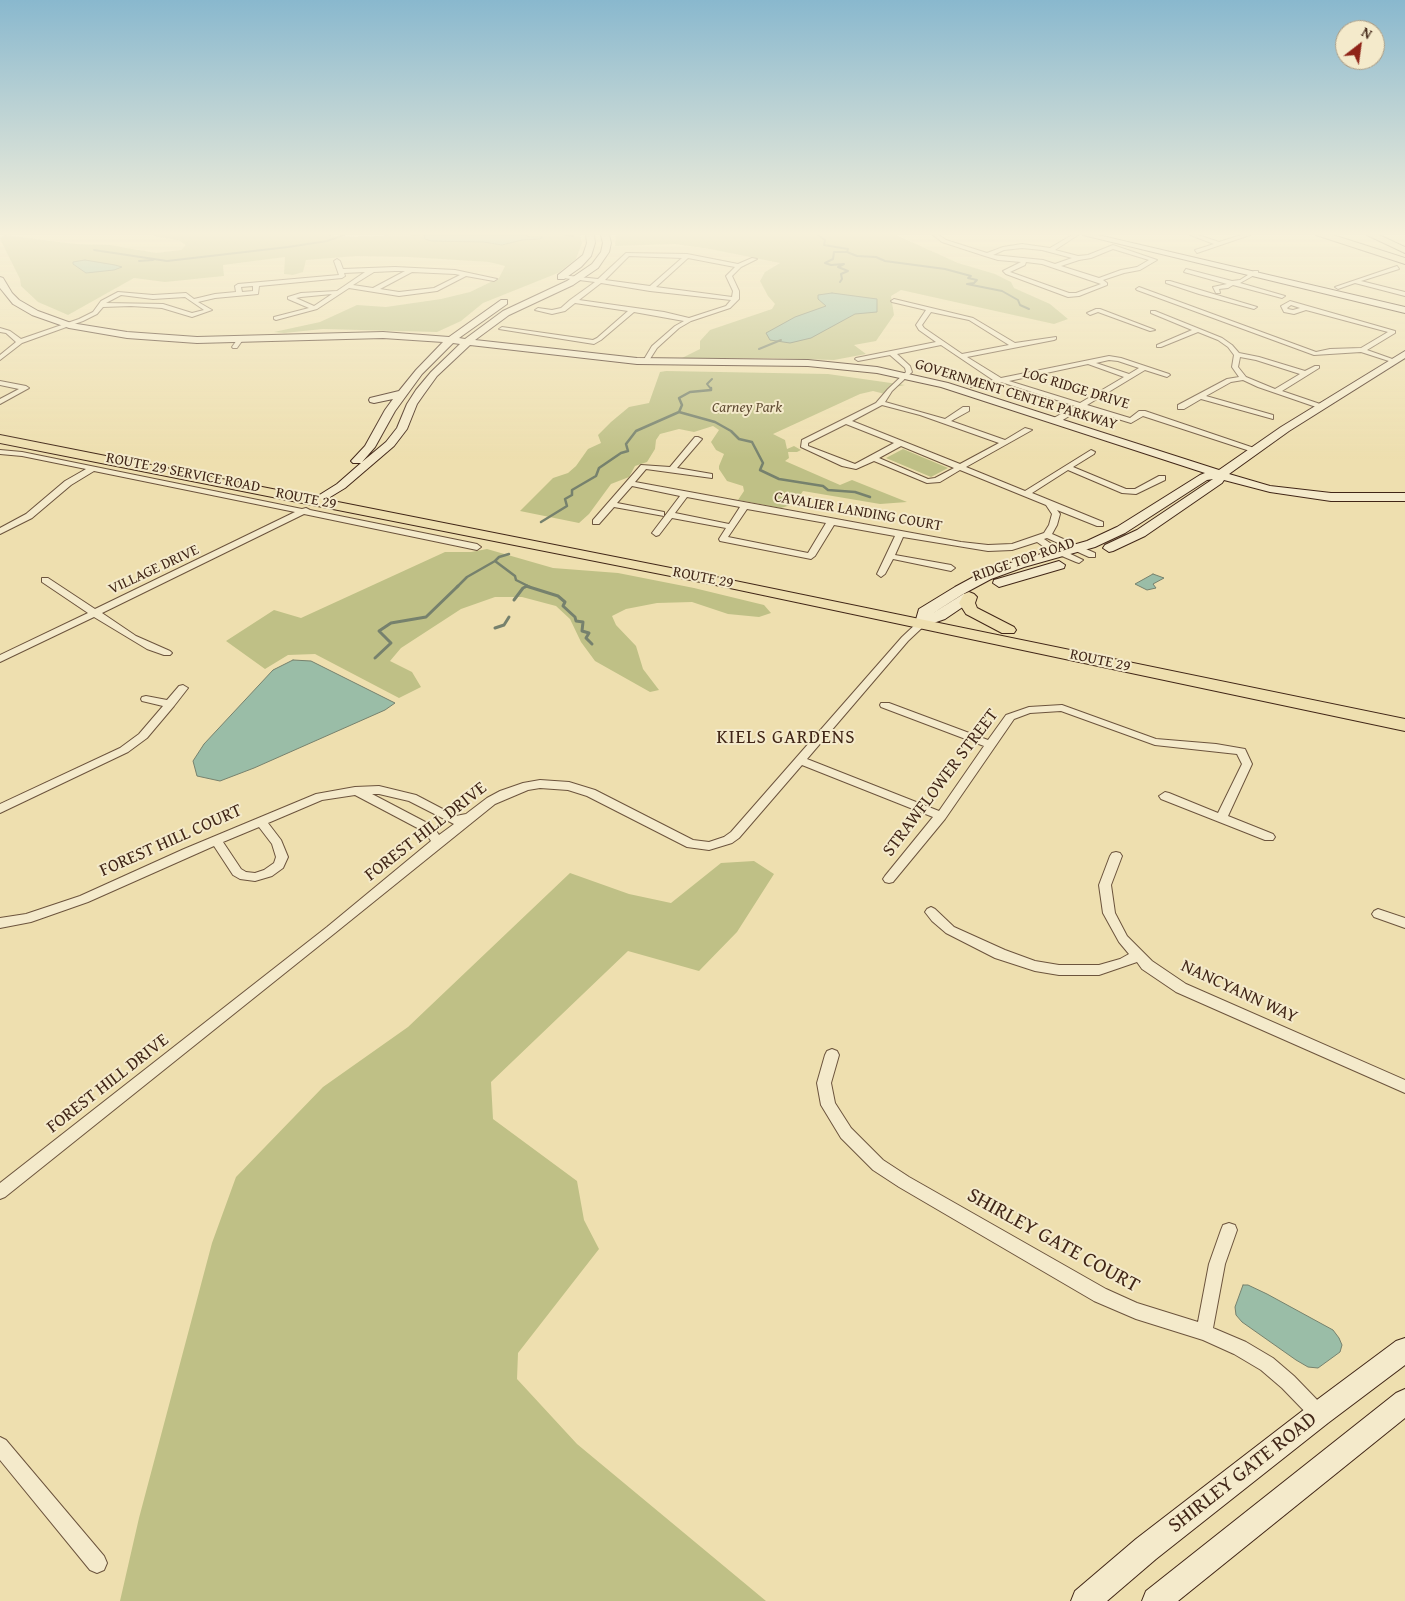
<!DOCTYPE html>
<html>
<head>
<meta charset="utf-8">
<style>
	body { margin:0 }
	#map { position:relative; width:1405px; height:1601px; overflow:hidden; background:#eedfaf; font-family:"Gentium Book Plus",serif }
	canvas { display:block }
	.north { position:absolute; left:1335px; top:20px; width:50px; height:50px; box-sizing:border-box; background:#f4eacb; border:1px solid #ac9c83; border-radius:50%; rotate:30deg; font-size:14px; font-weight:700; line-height:20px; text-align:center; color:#412617 }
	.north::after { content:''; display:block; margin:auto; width:18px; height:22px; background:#8f2418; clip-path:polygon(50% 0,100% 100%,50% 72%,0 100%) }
</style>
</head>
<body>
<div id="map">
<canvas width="1405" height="1601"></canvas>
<div class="north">N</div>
</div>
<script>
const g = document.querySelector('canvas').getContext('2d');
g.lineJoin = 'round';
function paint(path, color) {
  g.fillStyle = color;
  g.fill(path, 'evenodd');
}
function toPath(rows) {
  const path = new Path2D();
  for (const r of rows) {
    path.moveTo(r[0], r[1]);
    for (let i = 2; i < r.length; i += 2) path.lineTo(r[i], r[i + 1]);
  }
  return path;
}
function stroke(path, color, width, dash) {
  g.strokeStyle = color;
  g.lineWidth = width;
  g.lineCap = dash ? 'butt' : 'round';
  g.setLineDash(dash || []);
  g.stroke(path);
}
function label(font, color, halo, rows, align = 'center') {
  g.font = font + ' "Gentium Book Plus",serif';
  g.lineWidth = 4;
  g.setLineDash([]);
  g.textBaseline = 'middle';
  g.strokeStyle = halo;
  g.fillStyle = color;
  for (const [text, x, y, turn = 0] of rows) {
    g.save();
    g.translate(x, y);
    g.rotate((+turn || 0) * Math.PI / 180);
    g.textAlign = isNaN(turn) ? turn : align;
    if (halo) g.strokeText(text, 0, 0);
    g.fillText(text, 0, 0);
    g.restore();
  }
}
const green = toPath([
	[4,235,75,244,110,245,156,253,181,250,186,245,178,240,153,236,156,235,329,235,339,237,424,235,425,239,432,241,484,242,502,245,522,240,540,239,543,237,529,237,525,235,580,235,582,243,576,259,558,273,483,303,461,321,437,332,323,329,284,333,274,332,320,322,357,305,386,307,441,299,470,292,499,278,505,266,489,262,409,257,356,256,306,260,303,272,293,275,284,274,285,257,223,265,224,276,165,282,134,278,68,315,38,302,21,286,20,279,0,239],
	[616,235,896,235,958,263,995,274,1011,282,1014,288,1050,304,1068,319,1054,324,901,290,891,296,894,315,876,341,854,345,866,354,834,360,772,358,682,358,700,349,700,341,710,330,772,309,775,304,768,296,760,281,765,272,780,263,710,249,675,244,615,246],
	[666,371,828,374,905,385,890,388,885,394,873,391,860,394,773,434,785,440,787,449,794,446,801,450,797,452,788,452,789,458,785,461,840,485,852,480,907,502,880,504,803,491,794,504,781,508,738,500,744,491,743,486,727,481,719,469,719,466,724,454,716,450,711,442,719,430,713,426,694,432,679,429,660,434,656,440,655,449,647,462,635,466,629,477,611,484,589,514,579,523,520,511,553,478,568,473,576,466,588,449,601,443,598,435,611,422,629,407,649,403,660,372],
	[903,449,948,468,931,477,886,458],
	[487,549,553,568,618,573,694,588,764,605,771,613,759,617,728,614,692,602,657,603,626,609,612,616,616,625,636,646,643,669,659,690,650,692,595,661,581,642,570,619,556,606,522,597,495,597,461,609,401,648,390,661,412,672,421,687,399,698,315,654,288,655,265,669,226,641,274,610,301,618,445,552,471,552],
	[754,861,774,874,737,932,699,971,628,951,491,1082,493,1119,577,1181,584,1220,599,1249,518,1353,517,1379,577,1444,766,1601,120,1601,139,1518,212,1243,236,1177,323,1087,408,1027,570,873,629,894,671,903,721,863]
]);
const water = toPath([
	[424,235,525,235,529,237,543,237,540,239,522,240,502,245,484,242,431,241,425,239,424,235],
	[85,260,115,265,122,267,114,270,86,273,73,264,73,262,85,260],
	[832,293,877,299,877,312,855,314,811,338,790,343,770,340,766,333,795,317,826,306,818,299,818,295,832,293],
	[1153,574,1164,578,1153,584,1156,588,1147,590,1135,584,1153,574],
	[293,660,311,661,395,703,385,710,254,768,220,781,197,776,193,761,204,744,273,670,293,660],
	[1243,1285,1248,1285,1267,1294,1333,1330,1339,1338,1342,1345,1340,1352,1318,1368,1308,1367,1296,1360,1242,1322,1236,1315,1235,1307,1243,1285]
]);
const streamFar2 = toPath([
	[565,235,573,236],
	[818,235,825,240,824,245,848,249,847,252,834,252,833,259,825,263,831,265,844,264,838,267,848,271,841,274,842,279,840,282],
	[94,250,167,261,288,247,327,241,344,235],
	[847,252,857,256,876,257,885,261,945,269,971,276,968,278,977,280,974,283,967,284,1002,291,1018,300,1020,305,1029,309],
	[139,261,153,260],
	[759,349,781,340],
	[711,389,707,384,712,379]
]);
const streamFar1 = toPath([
	[679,412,715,422,731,431,739,439,752,442,763,463,760,470,779,479,823,486,828,490,855,492,870,497],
	[541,522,567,506,565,499,572,495,572,490,596,476,599,468,621,453,628,451,626,444,636,431,679,412,682,405,679,398,690,392,711,390,711,388],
	[509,554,499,557,495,561,515,576,516,580,530,587],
	[457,587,467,577,495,561],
	[525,587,527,586]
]);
const stream = toPath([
	[526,586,558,596,565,602,563,606,575,617,576,621,583,622,582,631,589,633,586,638,592,644],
	[514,600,523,588,527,586],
	[495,628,504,625,509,617],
	[375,658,391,643,379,631,391,623,426,617,458,586]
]);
const street = toPath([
	[933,235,939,235,946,240,987,253,1003,247,1022,244,1050,248,1072,235,1078,235,1055,250,1078,256,1088,255,1113,245,1157,260,1140,270,1124,273,1103,280,1107,283,1107,285,1079,296,1068,297,1006,274,1003,271,1021,262,998,260,985,256,942,242,933,235],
	[1022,248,1042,250,1072,258,1055,264,1043,260,993,255,1004,250,1022,248],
	[1113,249,1149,260,1137,267,1121,270,1099,278,1061,266,1079,260,1091,258,1113,249],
	[1026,262,1042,264,1101,284,1076,293,1069,293,1010,272,1025,265,1026,262],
	[1190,235,1198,235,1219,242,1241,235,1250,235,1197,253,1195,250,1214,244,1190,235],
	[626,253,687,254,738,264,752,258,757,259,741,267,732,276,739,291,739,299,730,308,691,321,679,328,657,348,648,362,643,361,652,346,675,326,684,321,634,312,601,340,594,344,499,329,502,327,593,340,597,338,628,311,575,303,565,311,552,314,535,310,538,308,552,310,561,308,570,300,595,282,563,278,561,275,598,279,626,253],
	[629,256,682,258,650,286,605,280,629,256],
	[688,258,735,267,726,276,733,291,732,297,656,287,688,258],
	[601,283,650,291,731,300,726,306,689,318,664,312,579,300,601,283],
	[337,259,340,261,343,269,395,267,455,270,497,279,494,281,466,276,437,291,399,296,349,288,317,309,276,320,274,319,274,317,309,308,288,299,288,297,301,293,337,291,365,272,344,273,345,276,342,278,259,286,258,294,215,298,198,302,212,310,192,317,162,308,131,306,103,307,97,314,83,321,22,343,0,360,0,355,16,342,6,333,0,332,0,328,10,331,21,339,79,319,93,312,101,301,118,292,153,295,186,293,194,299,215,294,236,292,235,286,238,284,339,275,334,261,337,259],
	[395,271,405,271,373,288,353,285,374,272,395,271],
	[412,272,455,274,460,275,434,288,399,292,380,289,412,272],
	[253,286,253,291,242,292,241,287,253,286],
	[332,294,314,306,296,298,301,297,332,294],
	[121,295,153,299,185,297,204,310,192,313,163,304,106,303,121,295],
	[1397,266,1399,269,1361,281,1405,292,1405,296,1355,283,1338,289,1335,287,1397,266],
	[1186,269,1232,281,1240,280,1254,271,1258,271,1258,273,1240,283,1285,296,1282,298,1233,285,1228,288,1219,289,1220,293,1216,293,1213,287,1227,284,1184,272,1186,269],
	[1166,281,1170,281,1257,307,1254,309,1199,294,1166,283,1166,281],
	[1139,287,1316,352,1330,349,1361,348,1388,332,1306,310,1294,314,1284,312,1281,306,1290,301,1395,331,1395,333,1367,350,1398,361,1395,363,1361,352,1314,355,1137,290,1136,289,1139,287],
	[1291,305,1300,308,1293,310,1288,309,1287,308,1291,305],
	[894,299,973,318,1015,343,1056,337,1056,339,1054,340,967,357,1001,378,1109,356,1121,358,1169,374,1170,375,1167,377,1145,370,1087,405,1130,418,1139,411,1145,411,1260,450,1253,452,1143,416,1131,423,1082,408,1058,423,1052,423,1052,419,1075,406,1001,382,971,387,971,385,993,380,941,345,897,354,910,366,912,372,892,391,885,402,945,419,963,407,969,407,969,411,951,421,1005,440,1025,428,1032,430,966,467,1025,491,1091,450,1095,452,1094,454,1073,467,1126,489,1135,489,1159,476,1165,476,1165,480,1136,494,1122,493,1068,470,1032,493,1103,522,1103,526,1097,526,1057,510,1060,514,1057,525,1052,534,1095,553,1095,557,1089,557,1047,538,1044,539,1056,547,1083,560,1079,563,1076,562,1050,551,1037,542,1012,550,988,551,903,537,895,555,951,565,955,568,951,571,893,559,885,574,881,577,877,574,895,536,834,525,815,556,811,559,720,541,719,539,726,528,672,518,659,535,656,536,652,533,680,496,632,486,617,503,664,512,664,516,614,507,599,524,593,524,593,520,641,465,670,467,695,437,698,437,702,439,677,468,712,474,712,478,646,469,635,482,961,542,988,545,1012,544,1044,533,1049,525,1052,514,1046,505,960,470,940,482,927,483,874,461,856,469,842,466,801,447,802,440,876,403,888,389,906,372,905,368,890,355,858,361,855,359,856,358,936,342,919,330,916,325,926,310,892,302,891,301,894,299],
	[931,312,969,320,1009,345,962,354,924,328,922,325,931,312],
	[1109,360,1118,361,1139,368,1129,374,1096,363,1109,360],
	[1088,364,1124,377,1080,403,1009,381,1088,364],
	[882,405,920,415,999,443,960,464,852,421,882,405],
	[846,424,894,443,855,464,808,446,808,443,846,424],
	[901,446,954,468,935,478,928,479,879,458,901,446],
	[687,497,740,507,729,524,675,513,687,497],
	[747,509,826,523,808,553,728,537,747,509],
	[1096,309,1100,309,1155,330,1150,331,1098,312,1090,315,1087,313,1096,309],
	[1151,311,1155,311,1222,338,1232,345,1239,353,1259,357,1305,371,1315,366,1319,366,1319,368,1282,391,1326,406,1319,408,1258,387,1243,380,1231,382,1206,396,1273,415,1273,419,1201,399,1184,409,1178,409,1178,405,1227,379,1239,377,1232,367,1234,355,1228,347,1218,340,1198,332,1161,347,1157,347,1157,345,1192,330,1151,313,1151,311],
	[1240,357,1256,360,1300,374,1275,389,1246,377,1238,367,1240,357],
	[239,337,244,338,237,348,233,348,232,347,239,337],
	[0,381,26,386,29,388,0,404,0,399,19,389,0,385,0,381],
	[0,450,22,452,302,509,306,508,310,510,477,544,481,547,477,550,304,514,102,613,136,636,170,651,172,653,170,655,164,655,147,649,94,617,0,662,0,655,88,613,42,582,42,578,48,578,95,609,295,512,94,471,71,485,32,518,0,534,0,528,26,514,65,481,86,469,22,456,0,454,0,450],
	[922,620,925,621,925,625,908,641,807,759,939,811,984,746,881,707,880,705,881,703,889,703,988,740,1006,715,1029,707,1062,705,1156,739,1216,744,1245,749,1252,764,1228,816,1273,834,1275,837,1273,840,1265,840,1161,799,1159,796,1165,792,1169,793,1218,813,1242,764,1237,754,1155,745,1061,711,1030,713,1014,719,945,819,893,882,889,883,885,882,883,879,885,876,933,817,802,765,739,838,732,843,709,850,687,847,587,796,568,790,540,788,528,790,495,804,335,933,5,1197,0,1199,0,1183,327,927,431,841,425,832,355,795,322,800,268,823,281,840,288,857,283,868,272,876,255,881,240,879,233,875,214,846,88,902,31,922,0,928,0,918,26,914,80,896,184,849,316,794,355,787,379,786,416,795,456,816,466,814,487,798,500,791,523,783,540,780,569,782,595,790,693,840,709,842,724,837,731,832,902,637,919,621,922,620],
	[372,794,379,794,409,801,454,824,439,835,433,826,372,794],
	[259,827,272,844,276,857,274,863,264,870,255,873,246,872,241,869,223,842,259,827],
	[183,685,188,688,174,706,147,738,128,752,0,813,0,804,120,748,139,734,163,706,142,701,141,699,142,697,146,696,167,700,179,686,183,685],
	[1116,852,1120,853,1122,856,1111,885,1115,913,1127,936,1152,961,1186,984,1405,1080,1405,1093,1176,992,1142,969,1137,962,1099,975,1059,975,1035,971,995,958,946,933,932,921,925,912,927,909,931,907,935,909,954,927,1005,950,1035,961,1059,965,1099,965,1120,959,1129,954,1119,942,1103,913,1099,885,1110,856,1112,853,1116,852],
	[1378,909,1405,918,1405,928,1374,917,1372,914,1374,911,1378,909],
	[832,1049,837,1051,839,1055,831,1083,835,1103,851,1128,883,1160,909,1177,1106,1289,1137,1303,1198,1322,1209,1264,1221,1230,1223,1225,1229,1223,1235,1225,1237,1230,1225,1264,1213,1328,1246,1342,1273,1358,1294,1376,1325,1408,1328,1414,1325,1420,1319,1423,1313,1420,1282,1388,1261,1370,1234,1354,1203,1340,1136,1319,1094,1301,899,1187,873,1170,841,1138,821,1105,817,1083,825,1055,827,1051,832,1049],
	[0,1437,6,1440,104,1556,107,1563,104,1570,97,1573,90,1570,0,1460,0,1437]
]);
const secondary = toPath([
	[586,235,594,235,595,243,591,256,581,267,564,279,558,279,558,275,583,255,587,243,586,235],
	[601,235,609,235,611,243,609,252,598,268,573,285,509,315,475,340,637,358,808,360,877,367,948,383,1219,470,1281,427,1405,351,1405,358,1289,431,1229,474,1270,486,1331,493,1405,493,1405,501,1331,501,1270,492,1224,480,1222,483,1145,536,1113,551,1109,552,1103,548,1105,545,1137,530,1213,479,1207,480,1125,533,1095,547,1024,567,991,579,965,593,930,615,963,594,973,594,975,597,973,600,945,619,922,627,915,623,919,609,955,587,981,573,1016,561,1087,541,1117,527,1200,475,1205,473,941,387,877,373,808,366,637,364,470,345,437,376,424,394,417,404,407,429,394,446,345,488,317,505,311,501,313,499,337,484,361,463,353,463,351,461,365,446,385,410,393,399,374,403,370,402,369,400,370,398,399,391,416,370,443,342,383,338,197,343,127,338,69,328,32,315,13,304,0,288,0,277,3,278,12,293,19,300,38,311,71,323,127,332,197,337,383,332,449,337,501,300,507,300,507,304,459,338,465,339,503,311,567,281,592,264,601,252,603,243,601,235],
	[453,343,460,344,431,372,416,390,407,404,397,428,386,442,362,462,375,447,395,411,422,374,453,343],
	[1083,235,1098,235,1405,307,1405,313,1083,235],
	[1059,561,1065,565,1064,568,999,587,993,583,994,580,1059,561],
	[1405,1338,1405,1365,1328,1423,1156,1559,1107,1601,1071,1601,1075,1591,1136,1539,1310,1405,1396,1341,1405,1338],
	[1405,1389,1405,1418,1178,1601,1142,1601,1146,1591,1396,1393,1405,1389]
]);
const primary = toPath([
	[1367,235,1379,235,1405,247,1405,253,1367,235],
	[0,435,711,576,1405,719,1405,731,711,584,0,443,0,435],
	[969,592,974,594,977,597,975,603,977,608,1014,627,1016,630,1014,633,1002,633,966,614,959,603,964,594,969,592]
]);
const highway = toPath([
	[1316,235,1333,235,1405,258,1405,264,1316,235]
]);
const farStreetnames = [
	["LOG RIDGE DRIVE",1076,389,17],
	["GOVERNMENT CENTER PARKWAY",1016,395,17],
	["ROUTE 29 SERVICE ROAD",183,473,11],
	["ROUTE 29",306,499,11],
	["CAVALIER LANDING COURT",858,512,10],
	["RIDGE TOP ROAD",1024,560,-19],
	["VILLAGE DRIVE",154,570,-25],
	["ROUTE 29",703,578,11],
	["ROUTE 29",1100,661,12]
];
const farParknames = [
	["Carney Park",747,408]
];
const streetNames = [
	["STRAWFLOWER STREET",941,783,-53],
	["FOREST HILL DRIVE",426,832,-38],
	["FOREST HILL COURT",171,841,-24],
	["NANCYANN WAY",1239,992,25],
	["FOREST HILL DRIVE",108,1084,-38]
];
const neighbourhoodNames = [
	["KIELS GARDENS",786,738]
];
const nearStreetnames = [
	["SHIRLEY GATE COURT",1053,1241,29],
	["SHIRLEY GATE ROAD",1243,1473,-38]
];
paint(green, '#bfc086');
paint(water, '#9abda7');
stroke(water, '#76816d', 1);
stroke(streamFar2, '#76816d', 2);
stroke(streamFar1, '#76816d', 2.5);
stroke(stream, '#76816d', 3);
stroke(street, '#6c543d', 2);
stroke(secondary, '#412617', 2);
stroke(primary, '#412617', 2);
stroke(highway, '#412617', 2);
paint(street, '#f4eacb');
paint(secondary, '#f4eacb');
paint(primary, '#eedfaf');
paint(highway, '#eedfaf');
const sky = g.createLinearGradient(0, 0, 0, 459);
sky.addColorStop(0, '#89b8ce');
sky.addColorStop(0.51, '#f7f1db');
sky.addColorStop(1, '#f7f1db00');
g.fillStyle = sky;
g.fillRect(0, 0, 1405, 459);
label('15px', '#412617', '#f4eacb', farStreetnames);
label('italic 15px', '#604c33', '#f4eacb', farParknames);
label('18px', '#412617', '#f4eacb', streetNames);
g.letterSpacing = '1px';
label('19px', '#412617', '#f4eacb', neighbourhoodNames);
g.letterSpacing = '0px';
label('21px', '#412617', '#f4eacb', nearStreetnames);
</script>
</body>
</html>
